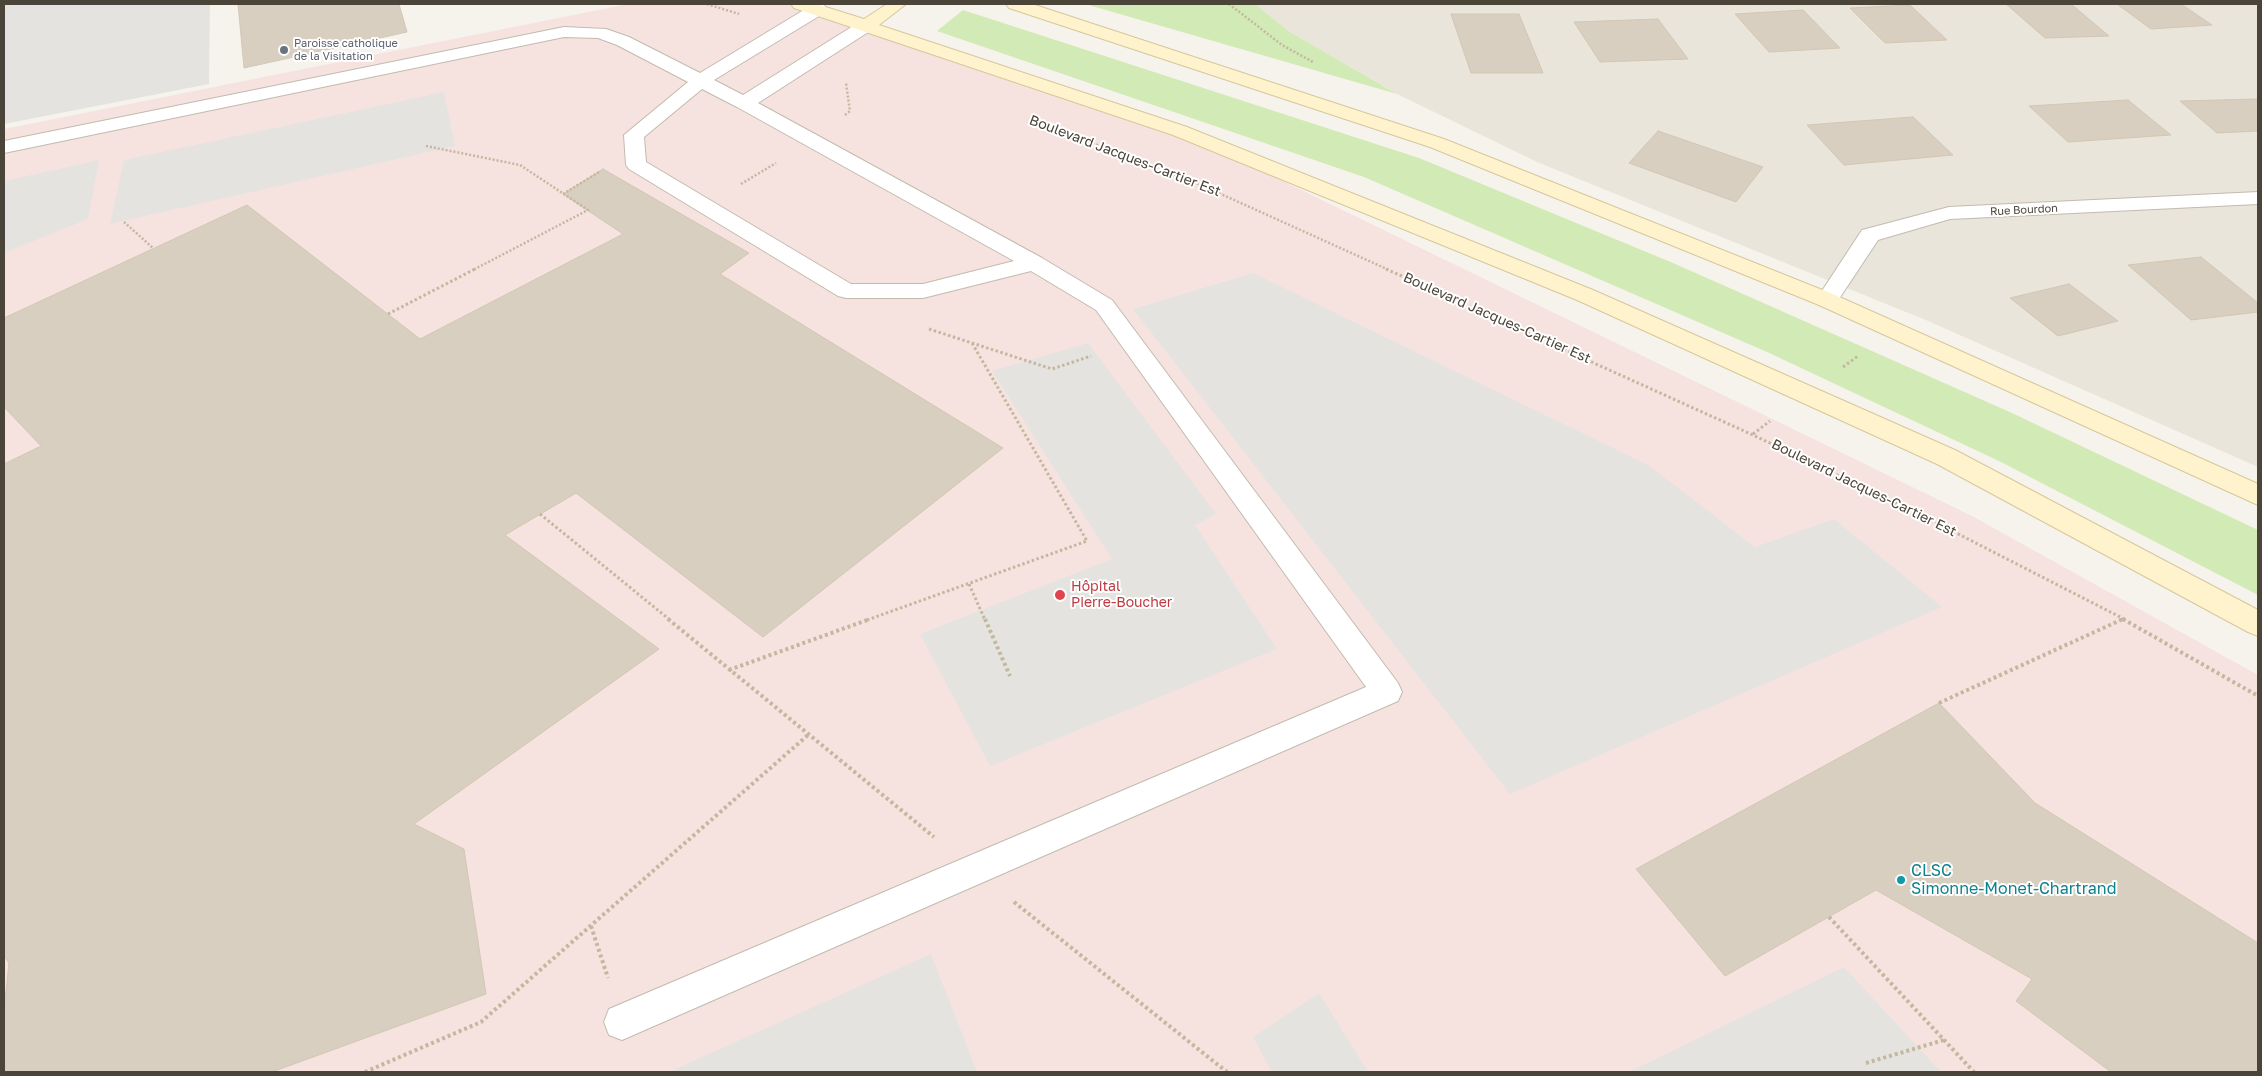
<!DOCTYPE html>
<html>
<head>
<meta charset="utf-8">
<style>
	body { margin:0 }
	#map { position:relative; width:2262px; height:1076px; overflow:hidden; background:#f6f3ec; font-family:"Golos Text",sans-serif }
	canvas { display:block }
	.frame { position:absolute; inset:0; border:5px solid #4b4439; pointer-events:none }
</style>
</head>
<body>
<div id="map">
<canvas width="2262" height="1076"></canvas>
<div class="frame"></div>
</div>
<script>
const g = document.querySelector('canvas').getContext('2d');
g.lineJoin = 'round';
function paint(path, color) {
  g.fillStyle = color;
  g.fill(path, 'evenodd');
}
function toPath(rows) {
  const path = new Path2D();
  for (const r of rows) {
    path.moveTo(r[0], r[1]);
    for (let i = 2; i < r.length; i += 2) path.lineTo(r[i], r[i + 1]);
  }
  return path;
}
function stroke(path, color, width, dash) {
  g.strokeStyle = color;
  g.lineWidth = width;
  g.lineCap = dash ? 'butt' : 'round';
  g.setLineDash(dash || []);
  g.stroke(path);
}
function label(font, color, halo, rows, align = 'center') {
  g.font = font + ' "Golos Text",sans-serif';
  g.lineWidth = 4;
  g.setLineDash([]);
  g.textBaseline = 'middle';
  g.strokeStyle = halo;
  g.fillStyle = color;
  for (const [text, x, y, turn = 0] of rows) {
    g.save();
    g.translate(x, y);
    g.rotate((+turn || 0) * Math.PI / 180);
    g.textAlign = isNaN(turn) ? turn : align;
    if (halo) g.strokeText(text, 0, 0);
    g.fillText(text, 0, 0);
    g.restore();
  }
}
const residential = toPath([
	[1255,4,2258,4,2258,467,1928,321,1537,162,1397,94,1290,32]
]);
const medical = toPath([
	[628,4,800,4,1180,131,1972,516,2258,675,2258,1072,4,1072,4,129]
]);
const green = toPath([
	[1085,4,1255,4,1290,32,1397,94],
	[963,10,1419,158,1673,263,2012,413,2258,530,2258,595,1999,461,1767,352,1364,177,937,31]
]);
const parking = toPath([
	[4,4,210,4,209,84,4,124],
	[444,92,455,146,110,224,124,160],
	[99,160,88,219,4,253,4,181],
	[1253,273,1648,465,1755,547,1834,519,1942,607,1510,794,1133,309],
	[1088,343,1216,514,1195,525,1277,649,990,766,920,634,1112,559,992,371],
	[931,954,977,1072,669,1072],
	[1844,967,1941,1072,1629,1072],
	[1319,993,1368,1072,1272,1072,1253,1037]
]);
const building = toPath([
	[238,4,399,4,407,32,244,68,238,4],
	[2006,4,2071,4,2109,36,2045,38,2006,4],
	[2117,4,2181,4,2212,25,2151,29,2117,4],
	[1910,5,1947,40,1885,43,1850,8,1910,5],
	[1803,10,1840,48,1769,52,1735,14,1803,10],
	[1451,14,1519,14,1543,73,1471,73,1451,14],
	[1658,19,1688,59,1600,62,1574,22,1658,19],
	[2258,99,2258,131,2217,133,2180,101,2258,99],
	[2128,100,2171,135,2068,142,2029,106,2128,100],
	[1913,117,1953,155,1844,165,1807,125,1913,117],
	[1658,131,1763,167,1736,202,1629,163,1658,131],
	[603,169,749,253,720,274,1003,448,763,637,576,493,505,535,659,649,414,824,464,849,486,994,272,1072,4,1072,4,1011,9,963,4,956,4,464,41,446,4,407,4,318,247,205,420,339,623,234,563,194,603,169],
	[2201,257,2258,303,2258,312,2191,320,2128,265,2201,257],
	[2069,284,2118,321,2058,336,2010,298,2069,284],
	[1939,703,2035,803,2258,943,2258,1072,2111,1072,2016,1001,2032,979,1876,890,1725,976,1636,869,1939,703]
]);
const pathFar2 = toPath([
	[707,4,739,14],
	[1229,4,1282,45,1313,62],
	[845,115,850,111,846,83],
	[1085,140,1201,185,1389,270],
	[426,146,520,165,588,210,473,270],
	[741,184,776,163],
	[563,194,599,172],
	[124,222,153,248]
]);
const pathFar1 = toPath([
	[1386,269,1753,435,1929,519,2126,620],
	[388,314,475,269],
	[929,329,1052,369,1091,356],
	[1843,367,1858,356],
	[1753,434,1770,421],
	[540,514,670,620],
	[969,584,985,620],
	[867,620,1087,541,972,343],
	[2120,620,2123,619]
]);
const path = toPath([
	[668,619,934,837],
	[985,619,1010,676],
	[2123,619,2258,696],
	[729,670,870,619],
	[1939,703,2123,619],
	[1014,902,1227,1072],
	[1829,917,1974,1072],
	[591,926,608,978],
	[1866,1063,1944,1040],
	[365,1072,481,1022,808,735]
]);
const lane = toPath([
	[818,4,824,5,827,9,824,13,714,80,743,95,861,21,873,21,876,25,873,29,758,103,1042,258,1112,300,1398,683,1402,692,1398,701,622,1040,609,1035,604,1022,609,1009,1366,687,1096,310,1031,271,923,298,846,298,838,296,629,169,626,165,624,135,688,82,617,45,598,38,564,37,4,153,4,141,564,27,606,29,629,37,700,73,812,5,818,4],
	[702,89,737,107,1014,261,923,284,851,284,646,162,644,137,702,89]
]);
const street = toPath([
	[2258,192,2258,204,1950,219,1878,240,1835,305,1827,307,1819,305,1816,300,1862,230,1949,207,2258,192]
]);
const secondary = toPath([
	[791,4,816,4,864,19,887,4,906,4,879,25,1187,127,1593,290,1955,450,2258,610,2258,636,2248,632,1937,464,1577,300,1173,135,794,8,791,4],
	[1006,4,1032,4,1444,139,1835,295,2258,484,2258,505,1819,305,1430,147,1009,8,1006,4]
]);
const markers = [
	[284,50,5,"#6b7280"],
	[1060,595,6,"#e0444e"],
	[1901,880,5,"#0f9aa8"]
];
const farWorshipnames = [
	["Paroisse catholique",294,44],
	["de la Visitation",294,57]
];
const farStreetnames = [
	["Rue Bourdon",2024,210,-3]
];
const streetNames = [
	["Boulevard Jacques-Cartier Est",1125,156,21],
	["Boulevard Jacques-Cartier Est",1497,318,24],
	["Boulevard Jacques-Cartier Est",1864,488,26]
];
const healthNames = [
	["Hôpital",1071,587],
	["Pierre-Boucher",1071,603]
];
const nearCulturenames = [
	["CLSC",1911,871],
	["Simonne-Monet-Chartrand",1911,889]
];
paint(residential, '#eae5da');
paint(medical, '#f6e3e0');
paint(green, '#d2eab5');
paint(parking, '#e5e3e0');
paint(building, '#d8cfc1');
stroke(building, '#d3c7b4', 1);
stroke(lane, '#c2bbae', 2);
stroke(street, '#c2bbae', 2);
stroke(secondary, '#d6c79b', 2);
stroke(pathFar2, '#c4b79f', 2.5, [2, 2]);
stroke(pathFar1, '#c4b79f', 3, [2.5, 2.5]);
stroke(path, '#c4b79f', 4, [3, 3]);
paint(lane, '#fff');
paint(street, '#fff');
paint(secondary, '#fff3cd');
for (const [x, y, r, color] of markers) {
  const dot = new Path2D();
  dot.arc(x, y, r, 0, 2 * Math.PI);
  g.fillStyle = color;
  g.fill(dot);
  stroke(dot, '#fff', 2);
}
label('11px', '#5b616d', '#fff', farWorshipnames, 'left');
label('11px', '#4b4439', '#fff', farStreetnames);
label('14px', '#4b4439', '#fff', streetNames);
label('14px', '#be3a42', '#fff', healthNames, 'left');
label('16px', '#0d838f', '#fff', nearCulturenames, 'left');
</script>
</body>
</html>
